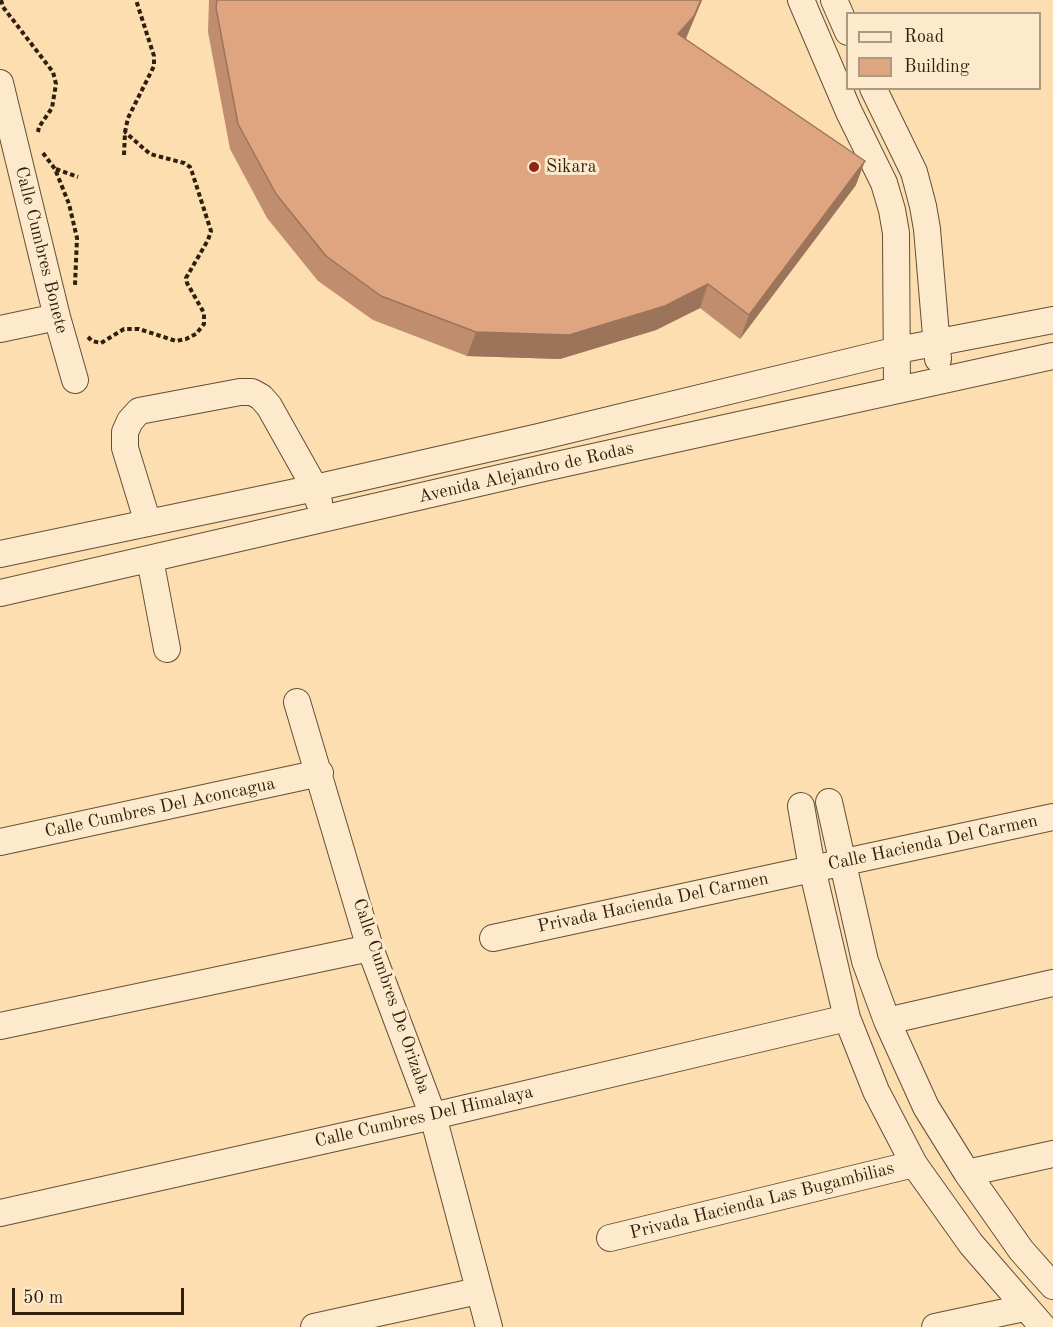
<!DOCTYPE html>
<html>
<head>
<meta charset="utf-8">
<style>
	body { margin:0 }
	#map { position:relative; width:1053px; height:1327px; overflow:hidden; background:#fcdeb0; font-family:"Old Standard TT",serif }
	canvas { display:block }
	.legend { position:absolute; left:846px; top:12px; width:195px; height:78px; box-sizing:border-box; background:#fdeacc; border:2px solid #ab9980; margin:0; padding:8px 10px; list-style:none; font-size:18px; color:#301f0d }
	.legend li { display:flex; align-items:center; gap:12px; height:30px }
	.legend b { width:30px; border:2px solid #ab9980 }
	.scale { position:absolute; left:12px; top:1288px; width:172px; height:27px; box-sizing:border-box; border:3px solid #301f0d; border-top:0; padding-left:8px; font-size:18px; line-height:21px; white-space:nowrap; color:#301f0d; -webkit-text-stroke:4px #fdeacc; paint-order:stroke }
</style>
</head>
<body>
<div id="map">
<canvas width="1053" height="1327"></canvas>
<ul class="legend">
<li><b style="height:8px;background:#fdeacc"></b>Road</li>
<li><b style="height:16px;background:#dfa581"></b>Building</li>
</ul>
<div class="scale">50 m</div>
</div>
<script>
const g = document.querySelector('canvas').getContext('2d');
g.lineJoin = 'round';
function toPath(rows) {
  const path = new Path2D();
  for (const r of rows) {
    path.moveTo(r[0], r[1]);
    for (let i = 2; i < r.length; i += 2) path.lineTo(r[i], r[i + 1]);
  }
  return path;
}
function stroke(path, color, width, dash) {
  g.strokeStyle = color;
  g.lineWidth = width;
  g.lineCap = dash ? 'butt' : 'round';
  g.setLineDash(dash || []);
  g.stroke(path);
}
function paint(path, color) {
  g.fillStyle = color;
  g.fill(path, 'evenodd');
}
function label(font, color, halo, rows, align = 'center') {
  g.font = font + ' "Old Standard TT",serif';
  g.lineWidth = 6;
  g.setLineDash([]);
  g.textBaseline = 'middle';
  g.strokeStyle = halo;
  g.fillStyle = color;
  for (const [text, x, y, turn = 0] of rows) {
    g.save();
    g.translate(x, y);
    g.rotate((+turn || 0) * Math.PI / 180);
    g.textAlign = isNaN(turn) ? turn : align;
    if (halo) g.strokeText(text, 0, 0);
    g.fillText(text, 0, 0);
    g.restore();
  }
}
const path = toPath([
	[1,0,3,7,53,72,56,84,52,108,39,127,38,132],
	[43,153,55,169,69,204,77,238,75,285],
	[124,155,125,132,128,118,154,66,154,56,136,0],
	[56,169,78,177],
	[88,337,92,341,101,343,124,329,139,329,176,341,186,339,196,334,204,324,204,313,187,283,186,278,208,240,211,231,192,172,190,167,184,163,150,154,125,132]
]);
const minor = toPath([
	[801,0,849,112,884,183,892,210,896,233,897,389],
	[834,0,848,32],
	[0,83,57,317,75,380],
	[873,88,914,172,923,206,927,229,938,359],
	[0,329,57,317],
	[148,523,125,448,125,432,130,421,139,411,240,392,252,392,261,397,269,406,315,488,319,502],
	[0,554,315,488,539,437,898,350,1053,320],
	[150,559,167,649],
	[0,593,548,467,1053,356],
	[297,702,370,948,433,1116,489,1327],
	[829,802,865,961,887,1021,926,1107,967,1173,1021,1250,1053,1286],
	[801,806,812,868,847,1018,876,1091,914,1164,971,1244,1043,1327],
	[0,842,320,773],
	[493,938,1053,817],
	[887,1021,1053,983],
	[0,1026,370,948],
	[967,1173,1053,1154],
	[0,1213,433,1116,847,1018],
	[610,1238,914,1164],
	[314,1327,478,1291],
	[935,1327,1024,1308]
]);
const wall = toPath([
	[209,0,702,0,686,39,856,185,740,339,700,308,656,330,560,359,467,356,373,320,318,281,267,218,230,149,208,32]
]);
const shadedWall = toPath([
	[701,0,702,0,685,40,678,34],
	[865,161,856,185,740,339,749,315],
	[708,284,700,308,656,330,560,359,467,356,476,332]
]);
const building = toPath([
	[217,0,701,0,694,16,678,34,865,161,749,315,708,284,665,306,569,335,476,332,381,296,326,256,276,194,238,124,216,8,217,0]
]);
const markers = [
	[534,167,6,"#8f2418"]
];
const poiNames = [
	["Sikara",546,167]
];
const streetNames = [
	["Calle Cumbres Bonete",41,250,76],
	["Avenida Alejandro de Rodas",526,473,-13],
	["Calle Cumbres Del Aconcagua",160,808,-12],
	["Calle Hacienda Del Carmen",933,843,-12],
	["Privada Hacienda Del Carmen",653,903,-12],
	["Calle Cumbres De Orizaba",391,996,71],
	["Calle Cumbres Del Himalaya",424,1117,-13],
	["Privada Hacienda Las Bugambilias",762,1201,-14]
];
stroke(minor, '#634f36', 28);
stroke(path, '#301f0d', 4, [4.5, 3]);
stroke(minor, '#fdeacc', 26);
paint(wall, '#c08e6f');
paint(shadedWall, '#9c745a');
paint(building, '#dfa581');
stroke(building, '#9c745a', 1.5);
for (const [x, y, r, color] of markers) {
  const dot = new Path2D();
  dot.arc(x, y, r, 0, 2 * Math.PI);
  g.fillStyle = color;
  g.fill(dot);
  stroke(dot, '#fdeacc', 2);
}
label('18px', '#301f0d', '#fdeacc', poiNames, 'left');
label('18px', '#301f0d', '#fdeacc', streetNames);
</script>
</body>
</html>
